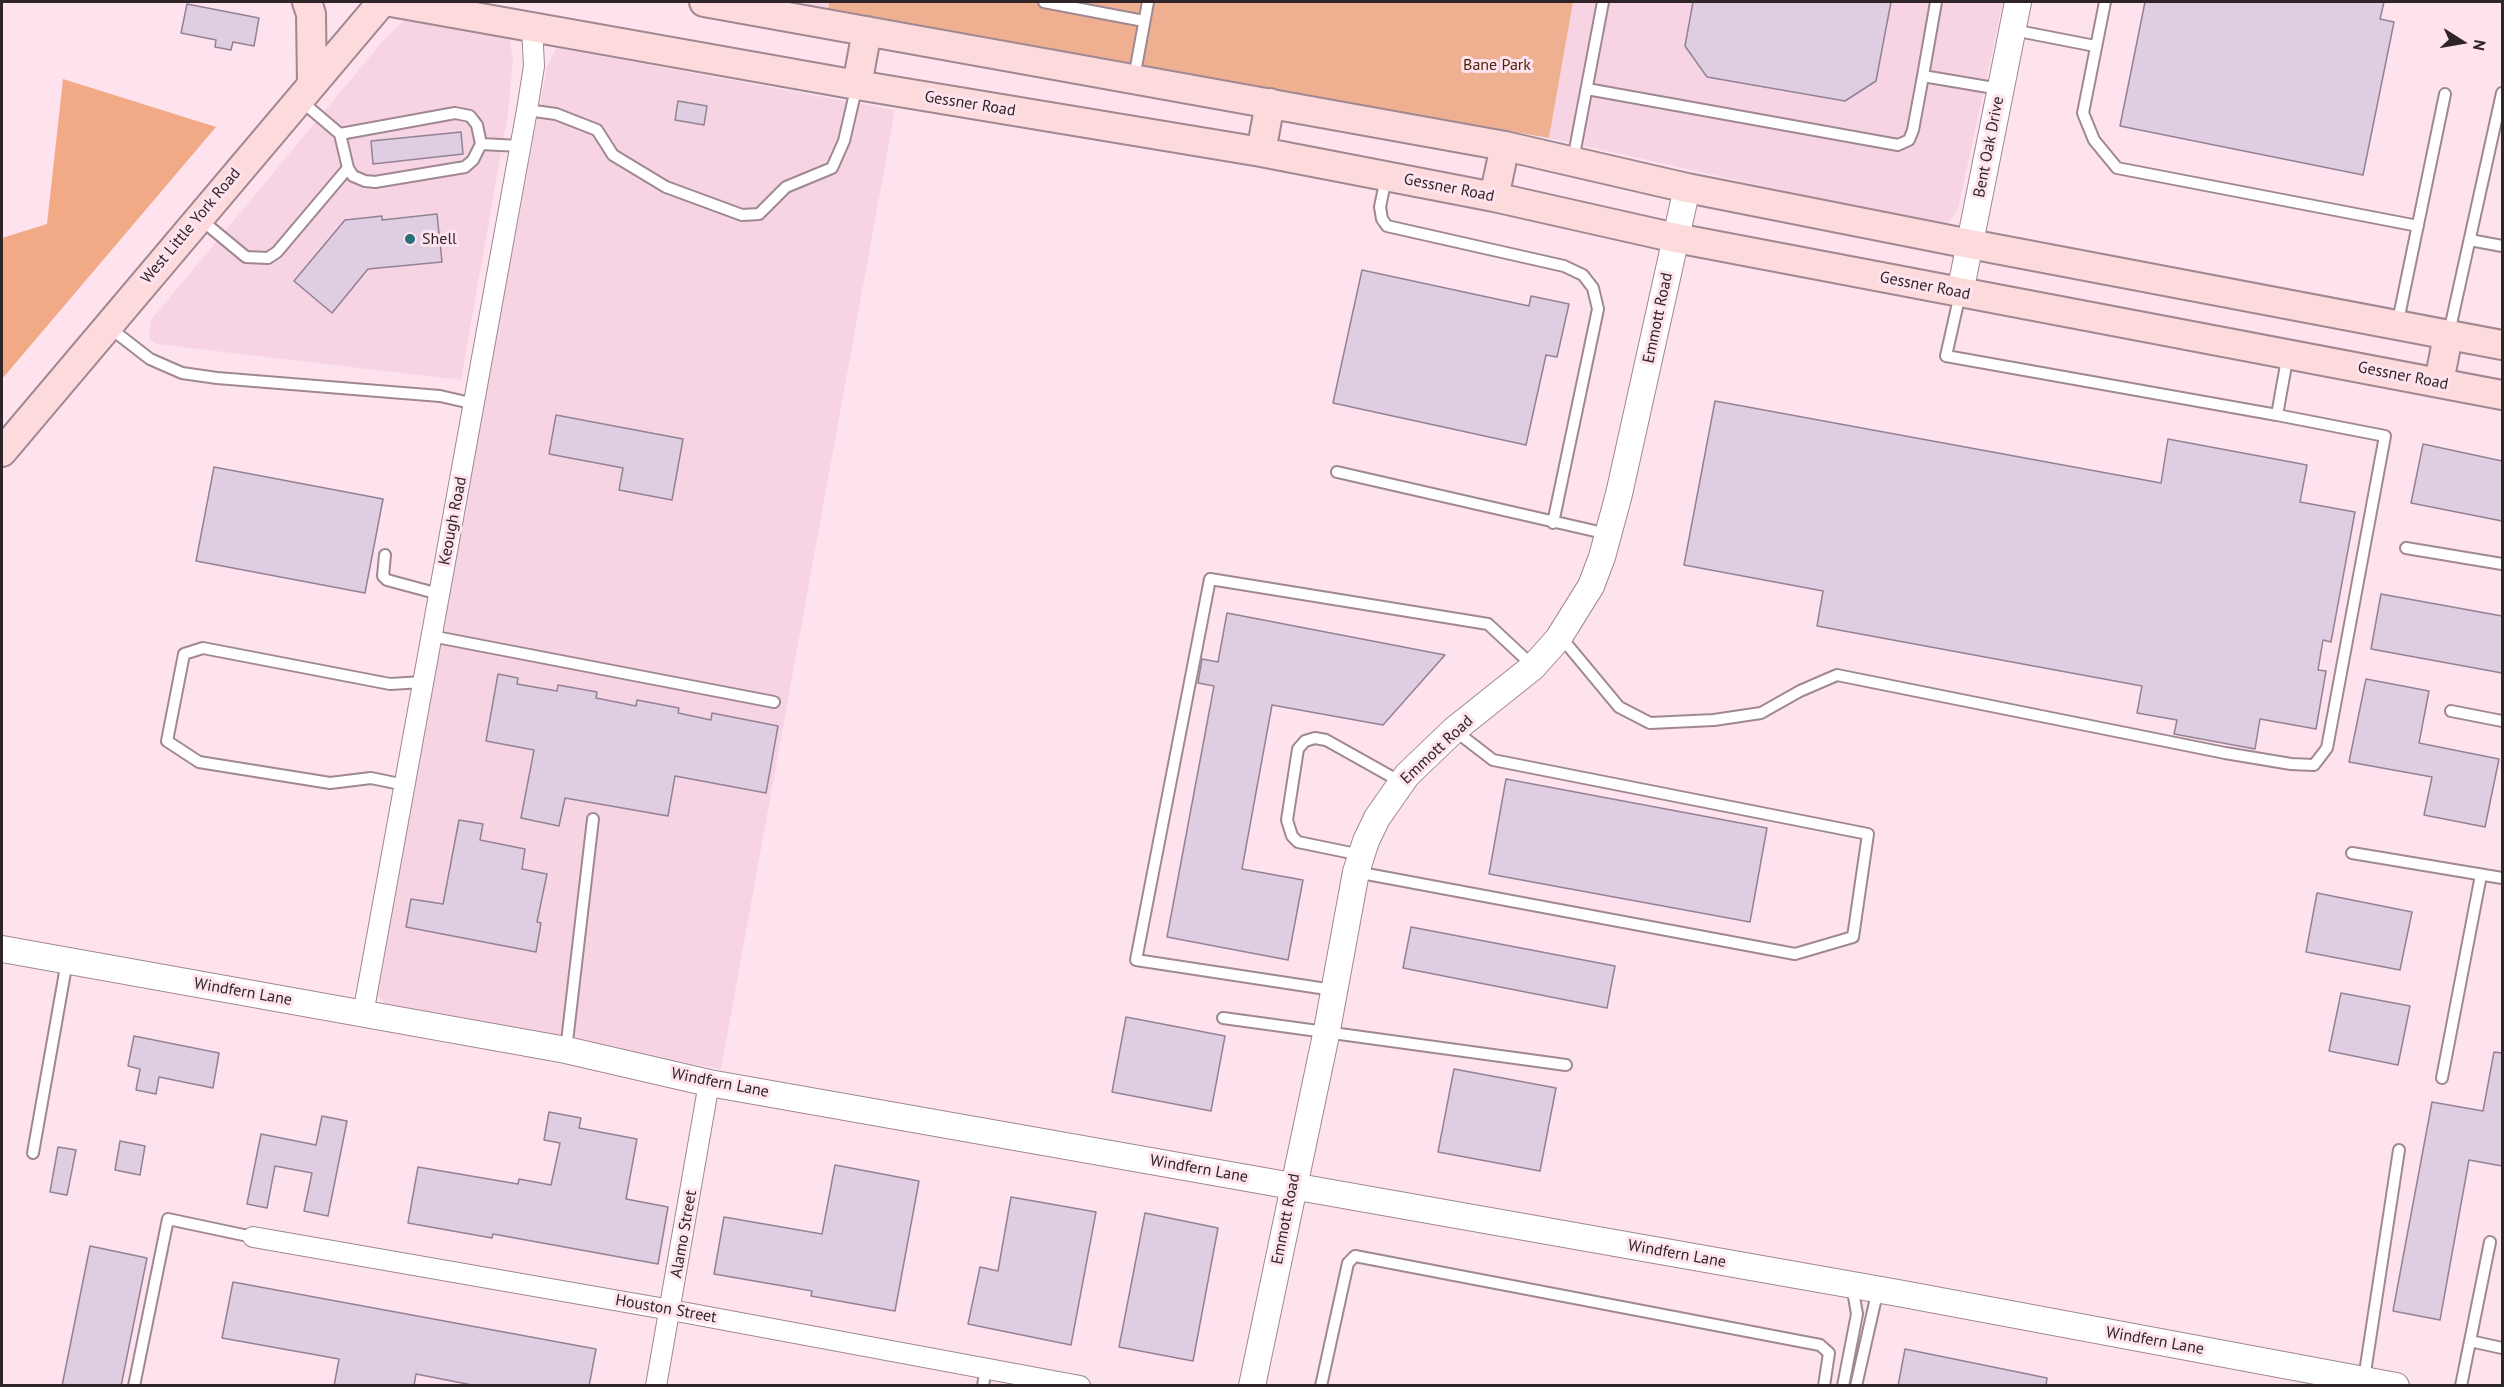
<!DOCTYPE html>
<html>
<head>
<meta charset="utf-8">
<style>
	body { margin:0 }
	#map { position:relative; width:2504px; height:1387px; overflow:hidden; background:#fee3ee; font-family:"PT Sans",sans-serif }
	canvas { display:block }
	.frame { position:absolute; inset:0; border:3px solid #2f2529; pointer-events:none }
	.north { position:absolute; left:2432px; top:12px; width:60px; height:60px; -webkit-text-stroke:4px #fee3ee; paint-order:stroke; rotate:101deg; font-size:16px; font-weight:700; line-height:24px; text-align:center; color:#2f2529 }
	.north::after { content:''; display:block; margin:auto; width:21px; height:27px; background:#2f2529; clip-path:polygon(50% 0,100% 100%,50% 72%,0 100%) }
</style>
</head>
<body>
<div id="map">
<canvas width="2504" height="1387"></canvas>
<div class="frame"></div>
<div class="north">N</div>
</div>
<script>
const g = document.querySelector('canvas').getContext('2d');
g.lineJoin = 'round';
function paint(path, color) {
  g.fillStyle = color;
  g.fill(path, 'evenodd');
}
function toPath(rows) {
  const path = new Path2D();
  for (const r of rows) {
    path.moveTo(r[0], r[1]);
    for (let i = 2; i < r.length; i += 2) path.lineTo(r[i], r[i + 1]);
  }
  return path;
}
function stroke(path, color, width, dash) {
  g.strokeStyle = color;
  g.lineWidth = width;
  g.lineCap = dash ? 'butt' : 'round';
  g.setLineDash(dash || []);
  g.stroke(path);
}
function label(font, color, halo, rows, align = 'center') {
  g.font = font + ' "PT Sans",sans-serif';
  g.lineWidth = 6;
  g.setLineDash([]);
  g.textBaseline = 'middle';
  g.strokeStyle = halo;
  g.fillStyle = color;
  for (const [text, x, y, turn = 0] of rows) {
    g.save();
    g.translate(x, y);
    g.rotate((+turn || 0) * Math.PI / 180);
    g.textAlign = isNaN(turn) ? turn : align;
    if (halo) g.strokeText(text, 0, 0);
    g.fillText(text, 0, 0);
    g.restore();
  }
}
const built = toPath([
	[777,2,829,2,828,10],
	[1573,2,2003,2,1958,209,1950,221,1940,226,1549,138],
	[423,16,509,37,513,59,508,113,461,380,156,344,149,338,151,320,382,42,404,20],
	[556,48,895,110,721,1069,390,1009,373,990,547,67]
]);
const green = toPath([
	[829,2,1573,2,1549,138,828,10]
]);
const forest = toPath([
	[63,79,216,127,2,379,2,238,47,224]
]);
const building = toPath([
	[1693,2,1891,2,1876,81,1845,101,1707,77,1685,46,1693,2],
	[2145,2,2384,2,2380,19,2394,22,2363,175,2120,126,2145,2],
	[187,4,259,18,254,46,233,42,231,50,215,47,216,40,181,33,187,4],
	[678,101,707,106,704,125,675,120,678,101],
	[461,132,463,154,373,164,371,141,461,132],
	[437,214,442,262,368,269,332,313,294,281,345,220,382,216,382,220,437,214],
	[1362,270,1529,306,1531,296,1569,304,1557,357,1546,355,1526,445,1333,403,1362,270],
	[1715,401,2161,483,2168,439,2307,465,2300,502,2355,512,2331,642,2323,640,2318,670,2326,671,2316,729,2260,719,2255,749,2174,734,2177,720,2137,713,2142,686,1817,626,1823,591,1684,565,1715,401],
	[556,415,683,439,672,500,619,490,623,468,549,454,556,415],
	[2423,444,2502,461,2502,521,2411,503,2423,444],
	[214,467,383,499,365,593,196,561,214,467],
	[2381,594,2502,616,2502,673,2371,649,2381,594],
	[1227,613,1445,655,1383,725,1272,705,1242,869,1303,880,1288,960,1167,937,1214,686,1198,683,1202,659,1218,662,1227,613],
	[498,674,518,678,517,684,557,691,558,685,597,692,596,698,636,706,637,700,679,708,678,713,711,720,712,713,778,726,766,793,675,776,668,816,565,798,559,826,521,818,534,750,486,741,498,674],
	[2366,679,2429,691,2419,743,2499,759,2485,827,2424,815,2432,777,2349,762,2366,679],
	[1506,779,1767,828,1750,922,1489,874,1506,779],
	[459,820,483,824,480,840,525,849,522,869,547,874,537,922,541,923,536,952,406,927,411,899,443,904,459,820],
	[2317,893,2412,912,2400,970,2306,952,2317,893],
	[1411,927,1615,966,1607,1008,1403,968,1411,927],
	[2341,993,2410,1006,2398,1065,2329,1051,2341,993],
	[1126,1017,1225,1036,1211,1111,1112,1092,1126,1017],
	[134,1036,219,1053,213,1088,159,1077,156,1094,136,1090,140,1069,128,1066,134,1036],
	[2494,1052,2502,1053,2502,1166,2469,1160,2440,1320,2393,1311,2432,1102,2483,1111,2494,1052],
	[1454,1069,1556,1088,1540,1171,1438,1152,1454,1069],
	[549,1112,581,1118,579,1128,637,1139,626,1199,668,1207,658,1264,493,1234,492,1238,408,1223,418,1167,518,1184,519,1179,551,1185,560,1143,544,1140,549,1112],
	[322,1116,347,1121,328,1216,304,1211,312,1173,275,1166,267,1208,247,1204,261,1134,316,1145,322,1116],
	[120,1141,145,1146,140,1175,115,1170,120,1141],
	[58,1147,76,1150,67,1195,50,1192,58,1147],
	[835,1165,919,1181,895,1311,811,1296,812,1291,714,1274,724,1217,822,1234,835,1165],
	[1011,1197,1096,1212,1071,1345,968,1324,980,1267,998,1271,1011,1197],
	[1145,1213,1218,1228,1193,1361,1119,1347,1145,1213],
	[90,1246,147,1258,121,1386,62,1386,90,1246],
	[233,1282,596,1349,589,1386,477,1386,416,1374,414,1386,334,1386,339,1359,222,1338,233,1282],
	[1905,1349,2047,1378,2046,1386,1898,1386,1905,1349]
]);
const service = toPath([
	[1044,2,1144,21],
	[2105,2,2083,113,2094,140,2117,168,2418,226],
	[2013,30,2095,46],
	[1923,76,1936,2],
	[1134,78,1148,2],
	[1587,89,1898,145,1909,140,1913,130,1923,76,2000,89],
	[300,100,340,134,348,168,353,176,365,181,375,182,465,167,473,160,481,144,520,146],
	[527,110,556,114,597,130,613,155,666,187,742,215,759,214,786,187,832,168,844,141,857,85],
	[340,134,455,113,470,116,477,125,481,144],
	[1573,160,1603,2],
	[1386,178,1380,207,1382,219,1387,226,1564,266,1583,275,1593,288,1598,309,1553,523],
	[199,218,246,257,268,258,277,252,348,168],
	[2470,240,2502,246],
	[1960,294,1946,356,2277,415,2288,354],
	[2397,326,2445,94],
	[110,328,150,359,182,373,217,378,440,396,475,404],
	[2449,333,2502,93],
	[1337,472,1608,534],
	[2406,548,2502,564],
	[385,555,383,576,387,580,439,594],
	[431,636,774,702],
	[1560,636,1619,707,1650,723,1714,720,1761,713,1800,691,1837,675,2225,753,2291,764,2314,765,2327,748,2385,436,2277,415],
	[2451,711,2502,721],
	[405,785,371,778,330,783,199,762,167,741,184,654,203,648,390,684,423,682],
	[2352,853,2502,878],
	[1361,855,1298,842,1292,836,1287,820,1298,749,1305,741,1315,738,1326,740,1401,782],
	[1356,872,1795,954,1853,937,1868,834,1493,760,1454,730],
	[1333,990,1136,960,1210,579,1488,624,1533,666],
	[1223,1018,1566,1065],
	[566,1050,593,819],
	[2442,1078,2481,875],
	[33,1153,67,961],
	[2470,1341,2502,1348],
	[2364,1379,2399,1150],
	[134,1386,168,1219,253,1237],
	[983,1386,986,1368],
	[1321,1386,1348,1263,1355,1256,1820,1345,1829,1353,1824,1386],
	[1843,1386,1857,1314,1852,1285],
	[1856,1386,1878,1289],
	[2461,1386,2490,1242]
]);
const minor = toPath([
	[363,1014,527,110,534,66,532,27],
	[253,1237,671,1310,1080,1386],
	[656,1386,709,1083]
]);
const tertiary = toPath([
	[1960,293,2018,2],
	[2,949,566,1050,709,1083,1898,1293,2396,1386],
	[1252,1386,1327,1030,1356,872,1366,841,1377,818,1407,775,1454,730,1533,667,1558,639,1591,586,1602,557,1619,494,1687,188]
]);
const secondary = toPath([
	[307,2,311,14,312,83],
	[391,2,857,85,1261,152,1494,197,1676,238,2502,395],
	[704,2,1505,146,1687,188,1970,244,2502,345],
	[857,85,867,31],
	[1261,152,1270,103],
	[1494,197,1505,146],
	[2439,382,2448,336],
	[2,452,382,2]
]);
const markers = [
	[410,239,6,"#276f7a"]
];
const parkNames = [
	["Bane Park",1497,65]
];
const streetNames = [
	["Gessner Road",970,104,9],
	["Bent Oak Drive",1989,147,-79],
	["Gessner Road",1449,188,11],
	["West Little York Road",191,226,-50],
	["Gessner Road",1925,286,11],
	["Emmott Road",1658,318,-78],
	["Gessner Road",2403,376,11],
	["Keough Road",453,521,-79],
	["Emmott Road",1437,750,-43],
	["Windfern Lane",243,992,10],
	["Windfern Lane",720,1083,11],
	["Windfern Lane",1199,1169,10],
	["Emmott Road",1286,1219,-79],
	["Alamo Street",684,1234,-80],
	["Windfern Lane",1677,1254,10],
	["Houston Street",666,1309,10],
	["Windfern Lane",2155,1341,10]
];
const poiNames = [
	["Shell",422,239]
];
paint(built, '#f7d4e3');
paint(green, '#efb091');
paint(forest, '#f1a986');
paint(building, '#dfcde1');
stroke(building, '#928294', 1.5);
stroke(service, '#a08892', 14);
stroke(minor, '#a08892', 22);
stroke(tertiary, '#a08892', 28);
stroke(secondary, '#a08892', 32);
stroke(service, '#fff', 10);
stroke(minor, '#fff', 20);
stroke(tertiary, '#fff', 26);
stroke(secondary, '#fddadb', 28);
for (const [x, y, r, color] of markers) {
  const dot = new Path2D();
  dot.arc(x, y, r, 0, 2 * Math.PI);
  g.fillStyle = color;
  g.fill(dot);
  stroke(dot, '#fee3ee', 2);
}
label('16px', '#502308', '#fee3ee', parkNames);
label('16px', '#2f2529', '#fee3ee', streetNames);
label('16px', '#2f2529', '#fee3ee', poiNames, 'left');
</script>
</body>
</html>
